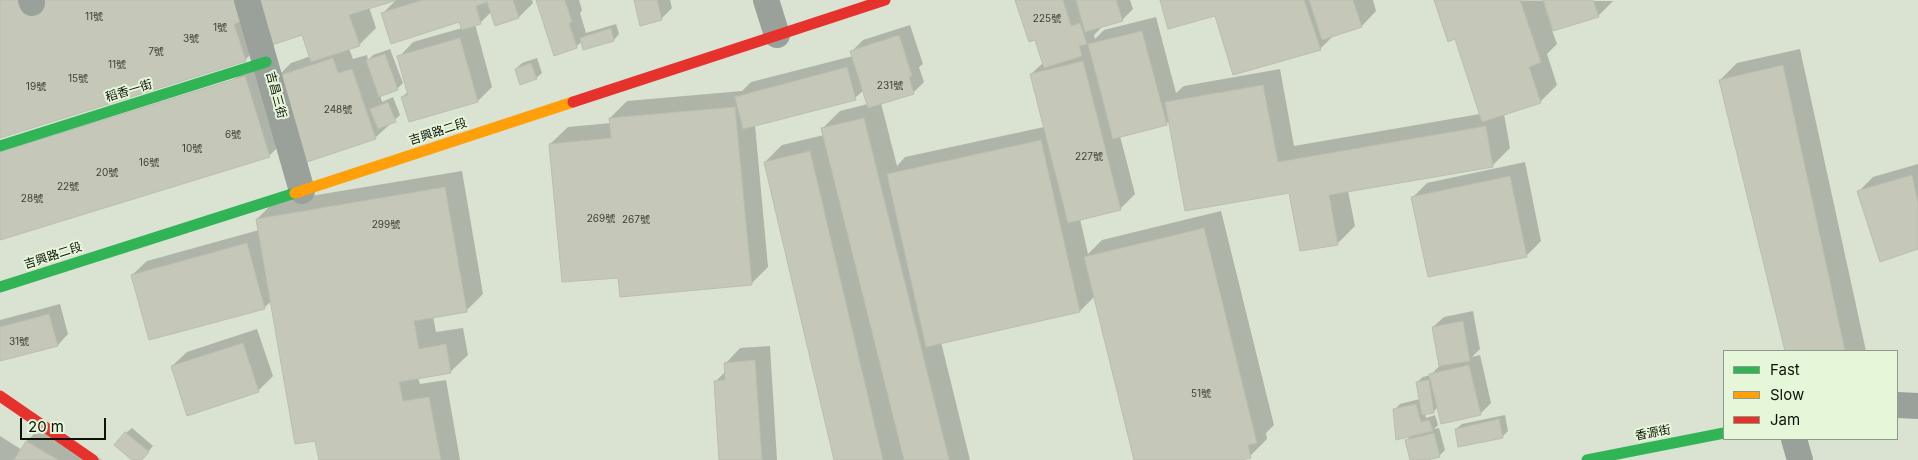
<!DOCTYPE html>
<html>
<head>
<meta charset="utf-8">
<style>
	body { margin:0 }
	#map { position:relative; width:1918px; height:460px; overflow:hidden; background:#dae2d2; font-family:Inter,sans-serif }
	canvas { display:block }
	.legend { position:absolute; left:1723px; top:350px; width:175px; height:90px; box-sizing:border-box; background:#e6f6d9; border:1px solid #8f9b86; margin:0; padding:6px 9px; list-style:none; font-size:15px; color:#0d1209 }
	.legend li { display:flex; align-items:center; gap:10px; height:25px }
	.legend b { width:25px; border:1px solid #8f9b86 }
	.scale { position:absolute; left:20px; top:418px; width:86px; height:22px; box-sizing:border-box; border:2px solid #0d1209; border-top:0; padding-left:6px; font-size:15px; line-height:18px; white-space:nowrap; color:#0d1209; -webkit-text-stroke:4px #e6f6d9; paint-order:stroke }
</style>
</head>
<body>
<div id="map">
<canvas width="1918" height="460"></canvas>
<ul class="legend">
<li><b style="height:6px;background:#30b455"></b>Fast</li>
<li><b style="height:6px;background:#ff9f0a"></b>Slow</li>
<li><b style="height:6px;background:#e5322d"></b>Jam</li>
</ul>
<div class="scale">20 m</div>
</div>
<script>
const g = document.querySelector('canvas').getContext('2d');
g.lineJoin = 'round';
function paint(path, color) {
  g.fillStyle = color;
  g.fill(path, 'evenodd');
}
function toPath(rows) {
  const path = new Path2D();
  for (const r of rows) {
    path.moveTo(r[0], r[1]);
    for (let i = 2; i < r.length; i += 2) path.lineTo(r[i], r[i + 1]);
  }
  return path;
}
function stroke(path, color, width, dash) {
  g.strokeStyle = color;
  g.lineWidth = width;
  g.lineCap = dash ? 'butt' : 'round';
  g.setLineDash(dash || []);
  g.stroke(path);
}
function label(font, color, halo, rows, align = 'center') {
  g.font = font + ' Inter,"Noto Sans TC",sans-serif';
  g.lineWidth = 4;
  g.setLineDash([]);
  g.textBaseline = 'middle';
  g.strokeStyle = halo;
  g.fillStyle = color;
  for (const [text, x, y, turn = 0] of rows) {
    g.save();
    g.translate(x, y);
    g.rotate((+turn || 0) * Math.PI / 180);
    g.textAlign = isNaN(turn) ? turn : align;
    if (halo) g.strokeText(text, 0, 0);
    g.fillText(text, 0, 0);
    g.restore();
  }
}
const shadow = toPath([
	[0,0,393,0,369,7,376,28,359,45,349,48,353,59,367,55,368,60,373,55,390,49,403,83,397,89,380,95,382,102,393,97,400,115,375,138,276,78,291,63,311,56,303,34,262,43,245,60],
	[396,0,532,0,533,3,519,17,491,12,481,22,475,24,492,87,478,101,402,97,409,91,399,57,413,42,462,28,460,21,382,14],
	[538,0,579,0,582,10,580,13,586,33,616,24,619,34,614,40,584,49,582,41,576,47],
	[635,0,670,0,672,8,661,19],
	[1017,0,1130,0,1133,9,1122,20,1100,26,1101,28,1094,35,1095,39,1104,30,1156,17,1176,93,1184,86,1280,69,1294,146,1480,114,1455,38,1436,0,1613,1,1598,16,1552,30,1557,44,1547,54,1557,85,1540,102,1504,114,1510,148,1493,165,1348,191,1355,226,1337,244,1290,192,1170,120,1166,124,1120,136,1135,194,1120,209,1080,219,1088,254,1102,240,1221,211,1274,425,1266,433,1267,439,1250,456,1235,460,1135,460,1095,296,1080,311,941,342,970,460,836,460,765,162,782,145,824,135,823,128,840,111,868,104,864,90,855,98,755,125,768,267,751,284,619,276,550,144,568,127,611,123,610,118,627,101,742,91,751,82,853,56,852,51,863,40,910,25,923,64,919,67,924,82,913,93,881,103,897,166,905,157,1044,127,1031,74,1044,62,1036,38],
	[1161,0,1373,0,1376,11,1362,26,1334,35,1320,49,1215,14],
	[1800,49,1866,351,1786,351,1720,80,1737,63],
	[537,58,542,73,536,78,516,69,522,63],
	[262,60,287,138,270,155,0,239],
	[1525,162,1541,241,1527,255,1429,275,1413,197,1427,183],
	[1918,164,1918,248,1858,192,1873,177],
	[462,171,483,294,466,311,433,316,436,332,463,328,468,355,450,372,418,378,420,384,446,380,460,460,320,460,316,439,271,301,264,308,132,275,147,261,259,230,257,219,274,202],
	[60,304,68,334,58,345,0,360,0,320],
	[1473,311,1480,349,1472,357,1480,355,1491,403,1480,414,1438,407,1433,412,1425,413,1426,418,1435,415,1438,425,1434,429,1439,428,1445,450,1439,456,1422,460,1411,460,1406,441,1411,435,1394,410,1400,404,1420,399,1417,382,1423,377,1431,375,1440,365,1433,327,1444,317],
	[257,329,273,376,258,391,172,366,187,352],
	[770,346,777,460,721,460,716,381,726,371,726,363,740,348],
	[1505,415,1508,431,1503,436,1459,445,1456,429,1462,424],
	[44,424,102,460,0,460,0,436,22,450,27,441],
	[132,428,153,446,141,460,134,460,126,433]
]);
const building = toPath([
	[0,0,245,0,251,18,234,24,246,61,0,138,0,0],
	[253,0,397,0,349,15,360,46,311,62,302,35,269,46,253,0],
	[422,0,513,0,519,18,495,26,487,2,476,6,481,24,462,30,459,22,391,44,381,13,422,0],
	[536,0,565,0,572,22,569,23,577,48,554,56,536,0],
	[634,0,657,0,662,20,640,26,634,0],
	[1015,0,1063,0,1071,26,1080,23,1087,44,1079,46,1082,56,1044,68,1035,40,1029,42,1015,0],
	[1076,0,1116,0,1123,21,1085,32,1076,0],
	[1160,0,1304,0,1321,50,1233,75,1215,16,1168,29,1160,0],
	[1309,0,1353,0,1362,27,1322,40,1309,0],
	[1434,0,1520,0,1541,62,1529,67,1541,103,1482,122,1455,39,1448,42,1434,0],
	[1543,0,1593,0,1599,17,1553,31,1543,0],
	[611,28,614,41,583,50,580,38,611,28],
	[1142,31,1167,125,1113,139,1088,44,1142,31],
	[899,35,912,76,909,77,914,94,868,108,850,51,899,35],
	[460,38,478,102,409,122,401,97,408,95,397,56,460,38],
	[385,54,398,90,379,97,366,60,385,54],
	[333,58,338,73,352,69,376,139,304,163,275,77,333,58],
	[1083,61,1121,210,1068,223,1030,74,1083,61],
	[531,63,537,79,520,85,515,69,531,63],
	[1783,65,1845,351,1785,351,1719,80,1783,65],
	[847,67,856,100,743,129,735,97,847,67],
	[245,76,270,157,0,240,0,152,245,76],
	[1263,85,1278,162,1486,126,1493,167,1329,195,1338,245,1300,251,1289,193,1185,211,1165,102,1263,85],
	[388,102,396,122,378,129,370,109,388,102],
	[735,107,752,285,620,297,618,278,562,282,549,144,611,138,609,118,735,107],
	[864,118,949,460,904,460,821,128,864,118],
	[1041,140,1080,312,926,347,887,174,1041,140],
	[810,151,883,460,834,460,764,162,810,151],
	[1912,175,1918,203,1918,249,1880,262,1857,191,1912,175],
	[1510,176,1527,257,1428,277,1411,197,1510,176],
	[445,187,467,312,414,321,419,349,446,344,451,373,399,382,403,401,429,397,441,460,319,460,315,441,295,444,256,219,445,187],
	[1204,228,1257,443,1248,445,1251,458,1241,460,1134,460,1084,257,1204,228],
	[247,243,265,309,149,340,131,275,247,243],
	[49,314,58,346,0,361,0,327,49,314],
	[1463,321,1470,361,1439,366,1432,327,1463,321],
	[243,343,259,392,187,416,171,366,243,343],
	[755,360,762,460,719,460,714,381,725,380,724,363,755,360],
	[1469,365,1481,415,1441,424,1429,374,1469,365],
	[1429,380,1434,413,1422,415,1416,382,1429,380],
	[1416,404,1421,422,1429,420,1433,431,1396,440,1393,409,1416,404],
	[1499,419,1503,438,1458,447,1455,429,1499,419],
	[125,432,149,452,142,460,132,460,114,445,125,432],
	[1434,433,1440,457,1427,460,1410,460,1405,440,1434,433],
	[26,441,58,460,14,460,26,441]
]);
const street = toPath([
	[31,0,32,3],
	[247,0,302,191],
	[766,0,777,35],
	[1897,405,1918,406],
	[1794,439,1800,460]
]);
const fast = toPath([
	[0,146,266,62],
	[0,287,295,193],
	[1587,460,1724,433]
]);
const slow = toPath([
	[295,193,573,102]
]);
const jam = toPath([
	[573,102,885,0],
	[0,396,93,460]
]);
const numberNames = [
	["11號",94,17],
	["225號",1047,19],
	["1號",220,28],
	["3號",191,39],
	["7號",156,52],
	["11號",117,65],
	["15號",78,79],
	["231號",890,86],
	["19號",36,87],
	["248號",338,110],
	["6號",233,135],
	["10號",192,149],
	["227號",1089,157],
	["16號",149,163],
	["20號",107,173],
	["22號",68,187],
	["28號",32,199],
	["269號",601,219],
	["267號",636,220],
	["299號",386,225],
	["31號",19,342],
	["51號",1201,394]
];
const streetNames = [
	["稻香一街",129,91,-17],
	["吉昌三街",276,95,75],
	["吉興路二段",438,132,-18],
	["吉興路二段",53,256,-18],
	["香源街",1653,433,-11]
];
paint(shadow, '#0003');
paint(building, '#c5c8b8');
stroke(building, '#b9bdb0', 1);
stroke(street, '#99a19a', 26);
stroke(fast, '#30b455', 11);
stroke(slow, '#ff9f0a', 11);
stroke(jam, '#e5322d', 11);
label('10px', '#3b4035', null, numberNames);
label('12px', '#0d1209', '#e6f6d9', streetNames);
</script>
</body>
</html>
